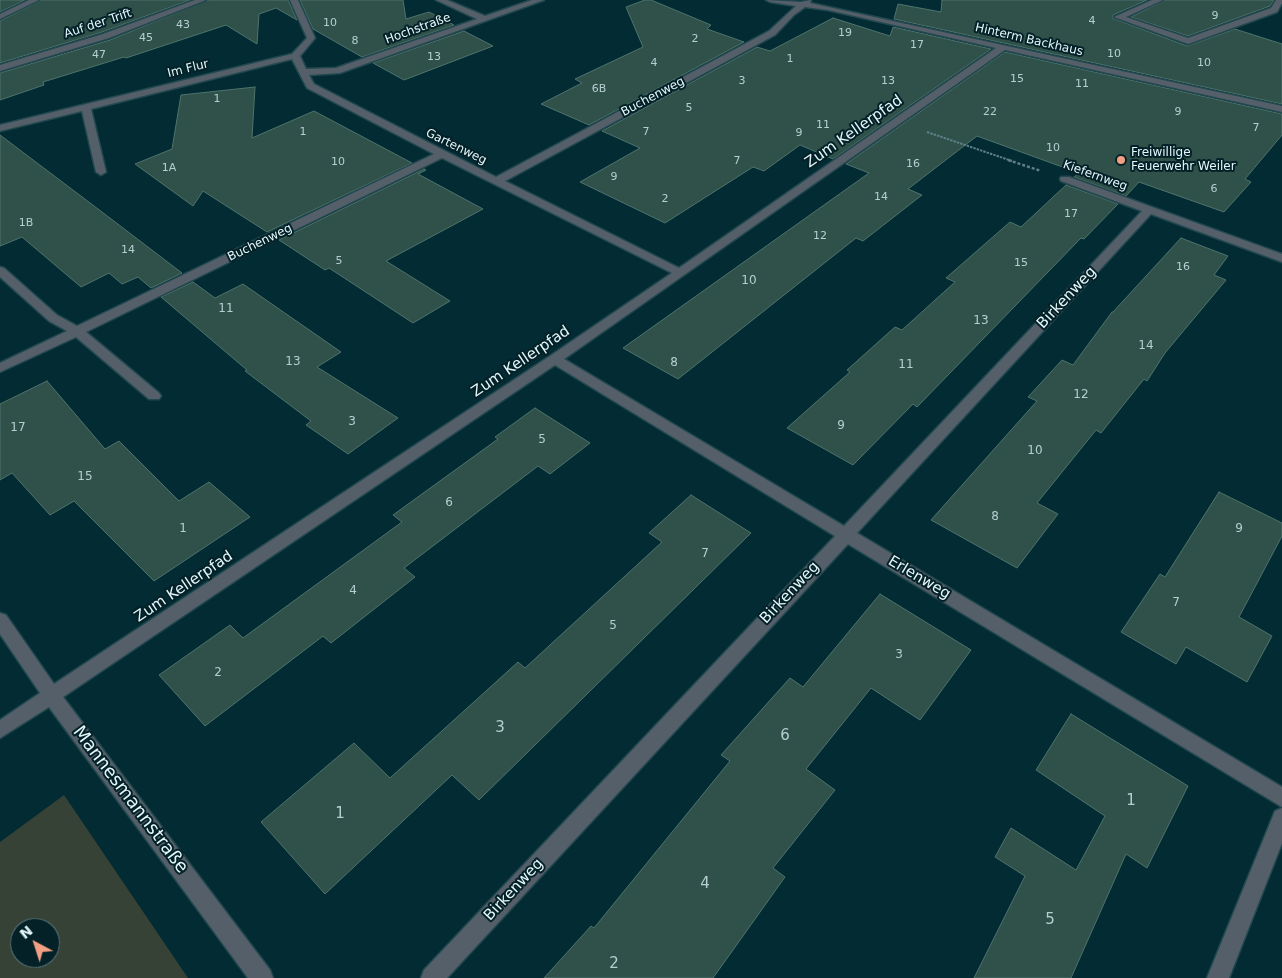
<!DOCTYPE html>
<html>
<head>
<meta charset="utf-8">
<style>
	body { margin:0 }
	#map { position:relative; width:1282px; height:978px; overflow:hidden; background:#032b33; font-family:"DejaVu Sans",sans-serif }
	canvas { display:block }
	.north { position:absolute; left:10px; top:918px; width:50px; height:50px; box-sizing:border-box; background:#042127; border:1px solid #5d777c; border-radius:50%; rotate:320deg; font-size:14px; font-weight:700; line-height:20px; text-align:center; color:#e3f7fc }
	.north::after { content:''; display:block; margin:auto; width:18px; height:22px; background:#f39f83; clip-path:polygon(50% 0,100% 100%,50% 72%,0 100%) }
</style>
</head>
<body>
<div id="map">
<canvas width="1282" height="978"></canvas>
<div class="north">N</div>
</div>
<script>
const g = document.querySelector('canvas').getContext('2d');
g.lineJoin = 'round';
function paint(path, color) {
  g.fillStyle = color;
  g.fill(path, 'evenodd');
}
function toPath(rows) {
  const path = new Path2D();
  for (const r of rows) {
    path.moveTo(r[0], r[1]);
    for (let i = 2; i < r.length; i += 2) path.lineTo(r[i], r[i + 1]);
  }
  return path;
}
function stroke(path, color, width, dash) {
  g.strokeStyle = color;
  g.lineWidth = width;
  g.lineCap = dash ? 'butt' : 'round';
  g.setLineDash(dash || []);
  g.stroke(path);
}
function label(font, color, halo, rows, align = 'center') {
  g.font = font + ' "DejaVu Sans",sans-serif';
  g.lineWidth = 4;
  g.setLineDash([]);
  g.textBaseline = 'middle';
  g.strokeStyle = halo;
  g.fillStyle = color;
  for (const [text, x, y, turn = 0] of rows) {
    g.save();
    g.translate(x, y);
    g.rotate((+turn || 0) * Math.PI / 180);
    g.textAlign = isNaN(turn) ? turn : align;
    if (halo) g.strokeText(text, 0, 0);
    g.fillText(text, 0, 0);
    g.restore();
  }
}
const green = toPath([
	[64,795,188,978,0,978,0,842],
	[20,928,50,928,50,958,20,958]
]);
const building = toPath([
	[0,0,25,0,0,12,0,0],
	[41,0,190,0,102,32,0,63,0,21,41,0],
	[208,0,288,0,297,20,276,8,259,14,257,44,226,25,126,58,124,57,43,82,44,85,0,100,0,73,110,40,208,0],
	[300,0,403,0,406,19,429,12,454,25,362,57,313,29,300,0],
	[645,0,651,0,711,25,707,29,744,42,589,125,541,104,582,83,575,79,643,47,626,7,645,0],
	[942,0,1147,0,1113,15,1112,18,1187,46,1235,29,1282,44,1282,104,894,19,898,4,941,12,942,0],
	[1165,0,1274,0,1270,6,1188,36,1131,17,1165,0],
	[833,18,890,36,893,27,991,49,833,159,800,145,764,171,753,167,665,223,580,182,640,148,602,131,757,47,770,51,833,18],
	[464,31,493,46,404,80,373,63,464,31],
	[1005,52,1282,114,1282,135,1245,179,1251,182,1224,212,1139,182,1126,196,1074,177,1079,173,977,136,908,189,922,195,863,241,856,238,678,379,623,348,869,173,846,164,1005,52],
	[255,87,252,138,314,111,412,163,267,232,203,191,193,206,135,164,172,149,181,95,255,87],
	[0,135,102,212,182,273,151,288,138,277,122,284,109,273,81,287,22,237,0,246,0,135],
	[424,169,426,170,418,174,483,209,386,261,450,301,413,323,329,268,325,270,279,240,424,169],
	[1066,185,1118,204,1084,239,1081,238,917,407,913,404,853,465,787,428,850,372,847,370,895,327,902,330,955,282,946,278,1010,222,1021,227,1066,185],
	[1181,238,1228,256,1214,275,1226,280,1165,353,1147,381,1144,379,1101,433,1096,430,1037,503,1058,514,1017,568,931,520,1037,401,1028,397,1062,360,1073,365,1112,312,1113,312,1181,238],
	[193,282,215,298,243,284,341,352,317,367,398,418,348,454,306,425,311,421,245,371,247,370,161,297,193,282],
	[47,381,105,449,119,441,179,501,209,482,250,517,154,581,74,501,50,515,12,473,0,480,0,404,47,381],
	[535,408,590,443,550,474,538,466,404,568,415,577,331,643,323,636,205,726,159,675,230,625,243,638,402,522,393,515,498,439,495,437,535,408],
	[1219,492,1282,523,1282,536,1239,617,1272,636,1247,682,1186,647,1176,664,1121,632,1160,574,1165,577,1219,492],
	[691,495,751,533,479,800,452,775,325,894,261,822,354,743,390,778,518,662,525,668,662,542,649,533,691,495],
	[880,594,971,650,920,720,871,688,806,769,835,790,773,868,785,877,713,978,544,978,591,926,594,928,730,761,721,755,790,678,803,687,880,594],
	[1071,714,1188,786,1147,868,1126,854,1071,978,974,978,1025,876,995,857,1011,828,1076,870,1105,816,1036,770,1071,714]
]);
const pathFar1 = toPath([
	[927,132,1012,161]
]);
const path = toPath([
	[1008,160,1041,171]
]);
const minor = toPath([
	[29,0,39,0,0,19,0,14,29,0],
	[195,0,206,0,109,38,0,71,0,65,103,34,195,0],
	[290,0,298,0,315,38,300,56,306,69,336,68,477,19,436,0,447,0,485,16,532,0,544,0,340,73,309,75,314,84,496,177,769,31,796,6,770,2,766,0,801,2,811,0,810,3,1282,106,1282,112,1005,50,564,359,844,526,1142,211,1061,181,1060,179,1061,177,1069,177,1282,254,1282,262,1151,214,857,533,1282,787,1282,807,848,544,447,978,421,978,424,970,835,536,555,365,63,697,270,970,273,978,248,978,49,707,0,738,0,720,40,693,0,634,0,613,6,615,54,684,550,356,672,273,442,158,86,332,159,393,161,396,159,399,149,399,76,337,0,372,0,363,67,331,49,321,0,277,0,267,4,268,57,315,77,326,434,154,307,88,292,59,91,109,106,172,101,175,96,172,82,111,0,131,0,125,292,54,307,38,290,0],
	[805,7,828,10,996,48,679,268,505,181,775,35,794,15,805,7],
	[1152,0,1163,0,1126,17,1188,38,1271,8,1276,0,1282,0,1282,3,1277,12,1188,44,1114,17,1152,0],
	[1282,808,1282,843,1229,978,1207,978,1275,811,1282,808]
]);
const markers = [
	[1121,160,5,"#f39f83"]
];
const farNumbernames = [
	["9",1215,16],
	["4",1092,21],
	["10",330,23],
	["43",183,25],
	["19",845,33],
	["45",146,38],
	["2",695,39],
	["8",355,41],
	["17",917,45],
	["10",1114,54],
	["47",99,55],
	["13",434,57],
	["1",790,59],
	["4",654,63],
	["10",1204,63],
	["15",1017,79],
	["3",742,81],
	["13",888,81],
	["11",1082,84],
	["6B",599,89],
	["1",217,99],
	["5",689,108],
	["22",990,112],
	["9",1178,112],
	["11",823,125],
	["7",1256,128],
	["1",303,132],
	["7",646,132],
	["9",799,133],
	["10",1053,148],
	["7",737,161],
	["10",338,162],
	["16",913,164],
	["1A",169,168],
	["9",614,177],
	["6",1214,189],
	["14",881,197],
	["2",665,199],
	["17",1071,214],
	["1B",26,223],
	["12",820,236],
	["14",128,250],
	["5",339,261],
	["15",1021,263],
	["16",1183,267]
];
const farStreetnames = [
	["Auf der Trift",98,24,-18],
	["Hochstraße",418,29,-20],
	["Hinterm Backhaus",1029,40,13],
	["Im Flur",188,69,-14],
	["Buchenweg",653,97,-28],
	["Gartenweg",456,147,26],
	["Kiefernweg",1095,176,20],
	["Buchenweg",260,243,-26]
];
const farPoinames = [
	["Freiwillige",1131,153],
	["Feuerwehr Weiler",1131,167]
];
const numberNames = [
	["10",749,281],
	["11",226,309],
	["13",981,321],
	["14",1146,346],
	["13",293,362],
	["8",674,363],
	["11",906,365],
	["12",1081,395],
	["3",352,422],
	["9",841,426],
	["17",18,428],
	["5",542,440],
	["10",1035,451],
	["15",85,477],
	["6",449,503],
	["8",995,517],
	["1",183,529],
	["9",1239,529],
	["7",705,554],
	["4",353,591],
	["7",1176,603],
	["5",613,626],
	["3",899,655],
	["2",218,673]
];
const streetNames = [
	["Zum Kellerpfad",854,132,-35],
	["Birkenweg",1067,298,-47],
	["Zum Kellerpfad",521,362,-34],
	["Erlenweg",919,578,31],
	["Zum Kellerpfad",184,587,-34],
	["Birkenweg",790,593,-47],
	["Birkenweg",514,890,-47]
];
const nearNumbernames = [
	["3",500,728],
	["6",785,736],
	["1",1131,801],
	["1",340,814],
	["4",705,884],
	["5",1050,920],
	["2",614,964]
];
const nearStreetnames = [
	["Mannesmannstraße",130,800,53]
];
paint(green, '#354235');
paint(building, '#2f514a');
stroke(building, '#4e746c', 1);
stroke(minor, '#22484f', 3);
stroke(pathFar1, '#5f7f86', 2, [2.5, 1]);
stroke(path, '#5f7f86', 2.5, [3, 2]);
paint(minor, '#555f69');
for (const [x, y, r, color] of markers) {
  const dot = new Path2D();
  dot.arc(x, y, r, 0, 2 * Math.PI);
  g.fillStyle = color;
  g.fill(dot);
  stroke(dot, '#042127', 2);
}
label('11px', '#b6ced0', null, farNumbernames);
label('12px', '#e3f7fc', '#042127', farStreetnames);
label('12px', '#e3f7fc', '#042127', farPoinames, 'left');
label('12px', '#b6ced0', null, numberNames);
label('15px', '#e3f7fc', '#042127', streetNames);
label('15px', '#b6ced0', null, nearNumbernames);
label('18px', '#e3f7fc', '#042127', nearStreetnames);
</script>
</body>
</html>
